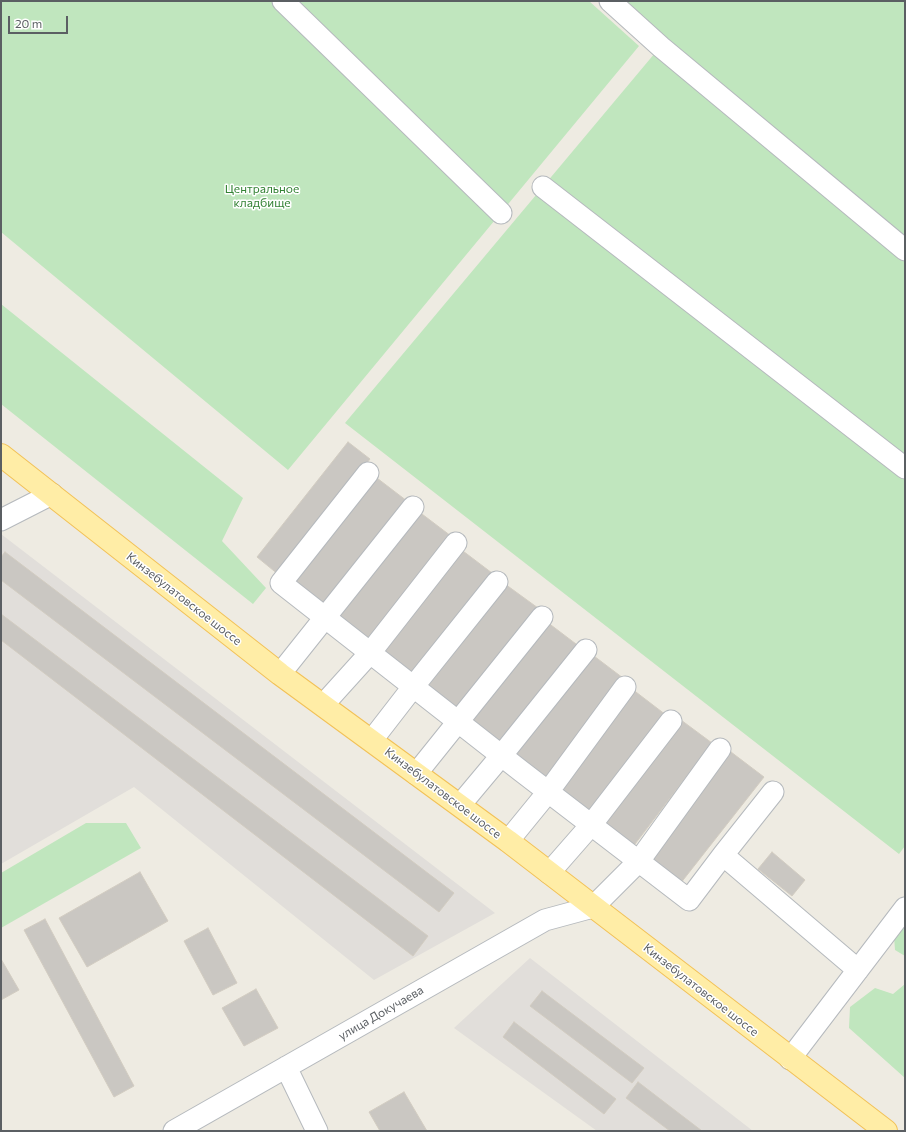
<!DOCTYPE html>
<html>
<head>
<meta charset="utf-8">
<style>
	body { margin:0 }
	#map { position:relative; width:906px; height:1132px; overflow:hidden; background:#eeebe2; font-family:Commissioner,sans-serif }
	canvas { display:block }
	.frame { position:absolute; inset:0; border:2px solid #5b5f63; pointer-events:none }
	.scale { position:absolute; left:8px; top:16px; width:60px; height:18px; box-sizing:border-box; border:2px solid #5b5f63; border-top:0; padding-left:5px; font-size:12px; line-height:14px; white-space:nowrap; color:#5b5f63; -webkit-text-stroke:3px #fff; paint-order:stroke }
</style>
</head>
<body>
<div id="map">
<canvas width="906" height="1132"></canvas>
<div class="frame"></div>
<div class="scale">20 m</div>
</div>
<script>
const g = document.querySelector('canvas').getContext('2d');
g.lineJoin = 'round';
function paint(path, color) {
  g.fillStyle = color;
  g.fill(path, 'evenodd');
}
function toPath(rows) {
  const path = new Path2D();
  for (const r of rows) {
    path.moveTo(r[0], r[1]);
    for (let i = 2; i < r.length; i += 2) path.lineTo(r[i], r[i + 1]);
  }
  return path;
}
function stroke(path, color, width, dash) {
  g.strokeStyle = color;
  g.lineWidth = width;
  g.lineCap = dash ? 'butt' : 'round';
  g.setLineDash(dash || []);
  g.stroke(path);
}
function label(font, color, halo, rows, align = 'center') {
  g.font = font + ' Commissioner,sans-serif';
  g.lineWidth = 3;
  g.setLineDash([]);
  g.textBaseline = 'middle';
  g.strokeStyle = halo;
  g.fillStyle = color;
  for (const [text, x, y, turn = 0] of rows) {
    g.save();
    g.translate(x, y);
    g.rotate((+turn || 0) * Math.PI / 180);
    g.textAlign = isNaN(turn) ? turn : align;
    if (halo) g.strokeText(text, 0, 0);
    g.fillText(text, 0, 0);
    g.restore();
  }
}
const industrial = toPath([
	[1,534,495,913,374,980,134,787,1,864],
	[530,958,753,1131,597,1131,454,1028]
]);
const green = toPath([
	[1,1,589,1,639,46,288,470,1,232],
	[610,1,905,1,905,846,899,854,345,423,660,47],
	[1,304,243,498,222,541,266,588,253,604,1,404],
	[86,823,126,823,141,848,1,928,1,873],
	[905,921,905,956,895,950,894,936],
	[905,984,905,1078,849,1028,850,1007,875,988,893,994]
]);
const building = toPath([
	[348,442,370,459,279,575,257,557,348,442],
	[373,475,407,501,324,607,290,581,373,475],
	[418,511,451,536,370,643,336,617,418,511],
	[459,548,492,573,412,676,380,651,459,548],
	[5,552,454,893,439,912,1,580,1,557,5,552],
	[505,584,538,608,455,710,426,685,505,584],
	[1,614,428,936,413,956,1,640,1,614],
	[547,622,580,647,499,747,467,721,547,622],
	[590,653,623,678,545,781,513,757,590,653],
	[632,689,666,715,591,816,557,791,632,689],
	[681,720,712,743,632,848,601,824,681,720],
	[731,752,764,777,680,884,648,859,731,752],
	[772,852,805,880,792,896,758,869,772,852],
	[140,872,168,921,87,967,59,918,140,872],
	[45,919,134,1086,114,1097,24,930,45,919],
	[208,928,237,983,213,995,184,941,208,928],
	[1,959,19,990,1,1000,1,959],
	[256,989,278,1028,244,1046,222,1008,256,989],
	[542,991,644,1068,632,1083,530,1006,542,991],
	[514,1022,616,1099,604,1114,503,1037,514,1022],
	[638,1082,702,1131,670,1131,626,1098,638,1082],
	[404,1092,427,1131,380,1131,369,1112,404,1092]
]);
const minor = toPath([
	[283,1,501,213],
	[610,1,661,47,905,250],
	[543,187,905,468],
	[368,473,281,583,521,771,689,900,723,855,858,970],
	[1,520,52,494],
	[280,674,413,507],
	[323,705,370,653,456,543],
	[372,740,413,687,497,582],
	[416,774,542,617],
	[460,805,501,756,586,650],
	[508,841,548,792,625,687],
	[723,855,773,792],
	[549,873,591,825,671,721],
	[790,1059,905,908],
	[286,1067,317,1131],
	[174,1131,545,920,593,907,639,861,720,749]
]);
const major = toPath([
	[1,455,280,674,508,841,886,1131]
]);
const parkNames = [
	["Центральное",262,189],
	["кладбище",262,203]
];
const streetNames = [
	["Кинзебулатовское шоссе",184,599,38],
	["Кинзебулатовское шоссе",443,793,37],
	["Кинзебулатовское шоссе",701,990,38],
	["улица Докучаева",381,1013,-30]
];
paint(industrial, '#e1deda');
paint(green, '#c0e6be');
paint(building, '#cac7c2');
stroke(building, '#d2ccc1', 1);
stroke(minor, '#b5b9bd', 23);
stroke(major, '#f2c157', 24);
stroke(minor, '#fff', 21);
stroke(major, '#ffeda6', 22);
label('12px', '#338234', '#fff', parkNames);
label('12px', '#5b5f63', '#fff', streetNames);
</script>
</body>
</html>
